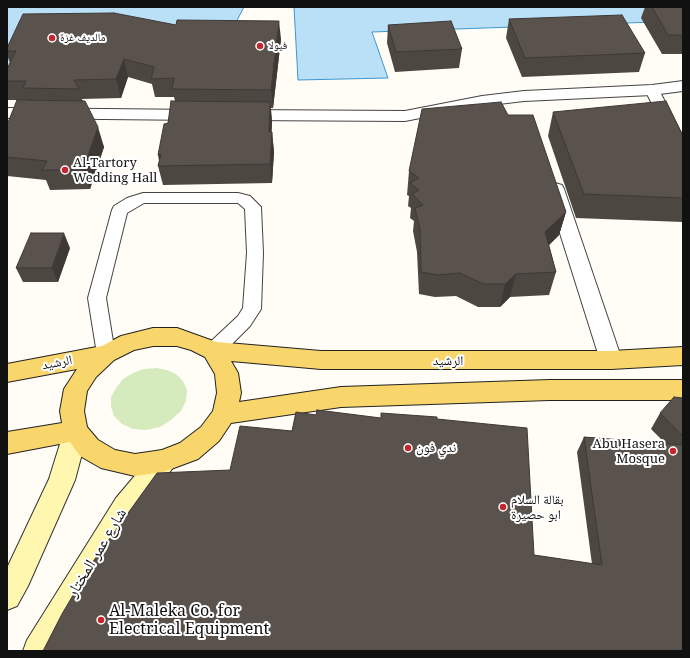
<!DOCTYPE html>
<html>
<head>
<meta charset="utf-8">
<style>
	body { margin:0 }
	#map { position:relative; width:690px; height:658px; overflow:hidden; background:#fffdf5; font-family:"Noto Serif",serif }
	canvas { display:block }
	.frame { position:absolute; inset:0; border:8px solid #111; pointer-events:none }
</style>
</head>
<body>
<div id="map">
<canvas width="690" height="658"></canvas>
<div class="frame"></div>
</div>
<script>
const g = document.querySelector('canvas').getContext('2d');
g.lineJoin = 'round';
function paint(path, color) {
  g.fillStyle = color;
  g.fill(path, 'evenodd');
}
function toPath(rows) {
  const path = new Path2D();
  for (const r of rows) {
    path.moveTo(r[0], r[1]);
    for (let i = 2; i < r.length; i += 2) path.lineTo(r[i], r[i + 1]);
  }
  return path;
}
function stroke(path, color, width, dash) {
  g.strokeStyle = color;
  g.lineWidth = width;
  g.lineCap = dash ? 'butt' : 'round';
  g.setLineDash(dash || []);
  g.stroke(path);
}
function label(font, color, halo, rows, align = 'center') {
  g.font = font + ' "Noto Serif","Noto Naskh Arabic",serif';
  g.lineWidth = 4;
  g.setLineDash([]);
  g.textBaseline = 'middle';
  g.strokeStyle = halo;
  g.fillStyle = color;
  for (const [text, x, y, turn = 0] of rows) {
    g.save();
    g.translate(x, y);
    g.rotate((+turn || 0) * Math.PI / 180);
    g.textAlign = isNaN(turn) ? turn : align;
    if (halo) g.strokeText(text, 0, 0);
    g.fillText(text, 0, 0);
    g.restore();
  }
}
const green = toPath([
	[156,368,167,370,176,374,183,381,187,390,186,401,181,411,171,420,160,427,146,430,133,429,122,424,114,416,111,407,111,397,116,388,123,379,133,373,144,369]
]);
const water = toPath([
	[7,7,244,7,233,28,7,71,7,7],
	[294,7,683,7,683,21,372,32,388,78,298,80,294,7]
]);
const lane = toPath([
	[652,86,657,87,659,90,683,137,683,155,678,154,676,151,645,90,647,87,652,86],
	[143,193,238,193,250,196,261,207,263,253,261,309,250,326,220,356,213,358,206,356,204,351,206,346,238,316,243,308,247,253,245,209,238,203,144,203,127,213,106,298,115,354,113,359,106,361,99,359,97,354,88,298,112,210,114,206,127,198,143,193]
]);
const street = toPath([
	[683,81,683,91,652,95,524,101,482,106,405,121,242,120,236,119,234,115,236,111,242,110,405,111,482,96,524,91,652,85,683,81],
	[7,108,200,110,206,111,208,115,206,119,200,120,7,118,7,108],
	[555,183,562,185,564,189,622,360,619,366,611,369,603,366,600,360,546,189,548,185,555,183]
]);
const secondary = toPath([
	[76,421,85,424,88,431,75,480,28,586,17,606,7,610,7,568,49,479,64,431,67,424,76,421],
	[163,450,172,453,176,461,172,469,134,516,55,651,23,651,27,640,116,498,154,453,163,450]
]);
const primary = toPath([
	[153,328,177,328,216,342,321,351,611,351,683,347,683,365,611,369,321,369,231,361,238,373,241,393,239,402,341,387,550,380,683,380,683,400,550,400,341,407,231,423,219,441,198,459,163,472,135,476,101,468,80,456,70,442,7,454,7,432,62,423,60,411,64,389,77,369,7,382,7,364,102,346,121,336,153,328],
	[153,346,177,346,191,350,205,357,215,374,217,393,213,411,201,427,180,443,162,450,135,454,115,450,98,440,87,427,84,411,87,391,96,377,114,360,134,350,153,346]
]);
const wall = toPath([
	[645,7,683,7,683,54,662,54,641,18],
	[509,19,645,53,639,72,522,77,506,38],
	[176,25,281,39,273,108,271,108,272,122,271,132,272,132,274,152,272,183,163,185,158,166,168,123,175,101,174,97,155,97,152,84,128,77,121,98,82,99,104,147,90,189,50,190,46,180,7,176,7,125,27,100,7,100,7,69,10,63,7,55,7,48],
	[388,25,462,49,459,68,395,72,387,43],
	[553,112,683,136,683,222,576,218,548,136],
	[409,171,566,212,559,235,549,245,556,272,549,295,510,297,500,307,478,307,456,296,435,297,419,294,417,252,413,231,414,221,410,218,411,208,408,206,409,196,407,195],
	[70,248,58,282,23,282,16,268],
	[683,398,683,651,230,470,316,415,381,418,437,419,534,555,592,564,577,452,584,437,665,443,651,429,660,413]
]);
const shadedWall = toPath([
	[279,21,281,39,273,108,271,90],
	[124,59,128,77,121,98,116,79],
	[270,102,272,122,271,152,269,132],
	[98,127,104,147,90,189,83,170],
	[272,132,274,152,272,183,270,164],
	[161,154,160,166,158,155],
	[566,212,559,235,539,255,545,232],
	[64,233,70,248,58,282,52,268],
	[516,274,510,297,500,307,505,284]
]);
const building = toPath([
	[652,7,683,7,683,35,668,35,652,7],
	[114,13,176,25,177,20,279,21,271,90,172,89,174,78,151,79,154,67,124,59,116,79,74,80,79,89,23,88,26,81,7,81,7,69,16,51,7,51,7,48,23,14,114,13],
	[622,15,645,53,525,58,509,19,622,15],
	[451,21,462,49,396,52,388,25,451,21],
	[17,100,85,101,98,127,83,170,42,170,47,161,7,157,7,125,17,100],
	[171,101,270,102,269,132,272,132,270,164,158,166,161,154,158,155,164,124,168,123,171,101],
	[666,101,683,136,683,198,584,194,553,112,666,101],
	[501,102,508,115,533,115,566,212,545,232,556,272,516,274,505,284,483,284,460,273,438,275,421,272,420,229,415,208,423,205,412,194,419,190,410,183,419,178,409,171,422,109,501,102],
	[31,233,64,233,52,268,16,268,31,233],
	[674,397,683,398,683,436,660,413,674,397],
	[317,410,381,418,381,413,437,417,437,419,527,428,534,555,602,565,584,437,683,445,683,651,43,651,62,614,92,563,157,473,230,470,240,426,292,431,296,412,316,415,317,410]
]);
const markers = [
	[52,38,4,"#c4262e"],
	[260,46,4,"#c4262e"],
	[65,170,4,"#c4262e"],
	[408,448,4,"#c4262e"],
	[673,451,4,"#c4262e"],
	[503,507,4,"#c4262e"],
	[101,620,4,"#c4262e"]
];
const farPoinames = [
	["مالديف غزة",60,38],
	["فيولا",268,46]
];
const poiNames = [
	["Al-Tartory",73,163],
	["Wedding Hall",73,178],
	["Abu Hasera",665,444,"right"],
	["Mosque",665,459,"right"],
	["ندي فون",416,448],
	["بقالة السلام",511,500],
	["ابو حصيرة",511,515]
];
const streetNames = [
	["الرشيد",448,361],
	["الرشيد",57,363,-11]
];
const nearStreetnames = [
	["شارع عمر المختار",97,553,-59]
];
const nearPoinames = [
	["Al-Maleka Co. for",109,611],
	["Electrical Equipment",109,629]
];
paint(green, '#d5ebbd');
paint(water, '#b9e0f7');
stroke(water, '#3f96cf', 1);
stroke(lane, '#444', 2);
stroke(street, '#444', 2);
stroke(secondary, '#333', 2);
stroke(primary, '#222', 2);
paint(lane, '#fff');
paint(street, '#fff');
paint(secondary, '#fff6b0');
paint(primary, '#f9d66b');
paint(wall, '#4d4742');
paint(shadedWall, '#3f3936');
paint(building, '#5a524d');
stroke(building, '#3f3936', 1);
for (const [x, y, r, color] of markers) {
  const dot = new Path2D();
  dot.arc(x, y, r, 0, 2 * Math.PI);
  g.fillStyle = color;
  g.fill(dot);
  stroke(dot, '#fff', 1.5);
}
label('11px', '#111', '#fff', farPoinames, 'left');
label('13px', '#111', '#fff', poiNames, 'left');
label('13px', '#111', '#fff', streetNames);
label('16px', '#111', '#fff', nearStreetnames);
label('16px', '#111', '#fff', nearPoinames, 'left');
</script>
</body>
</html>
